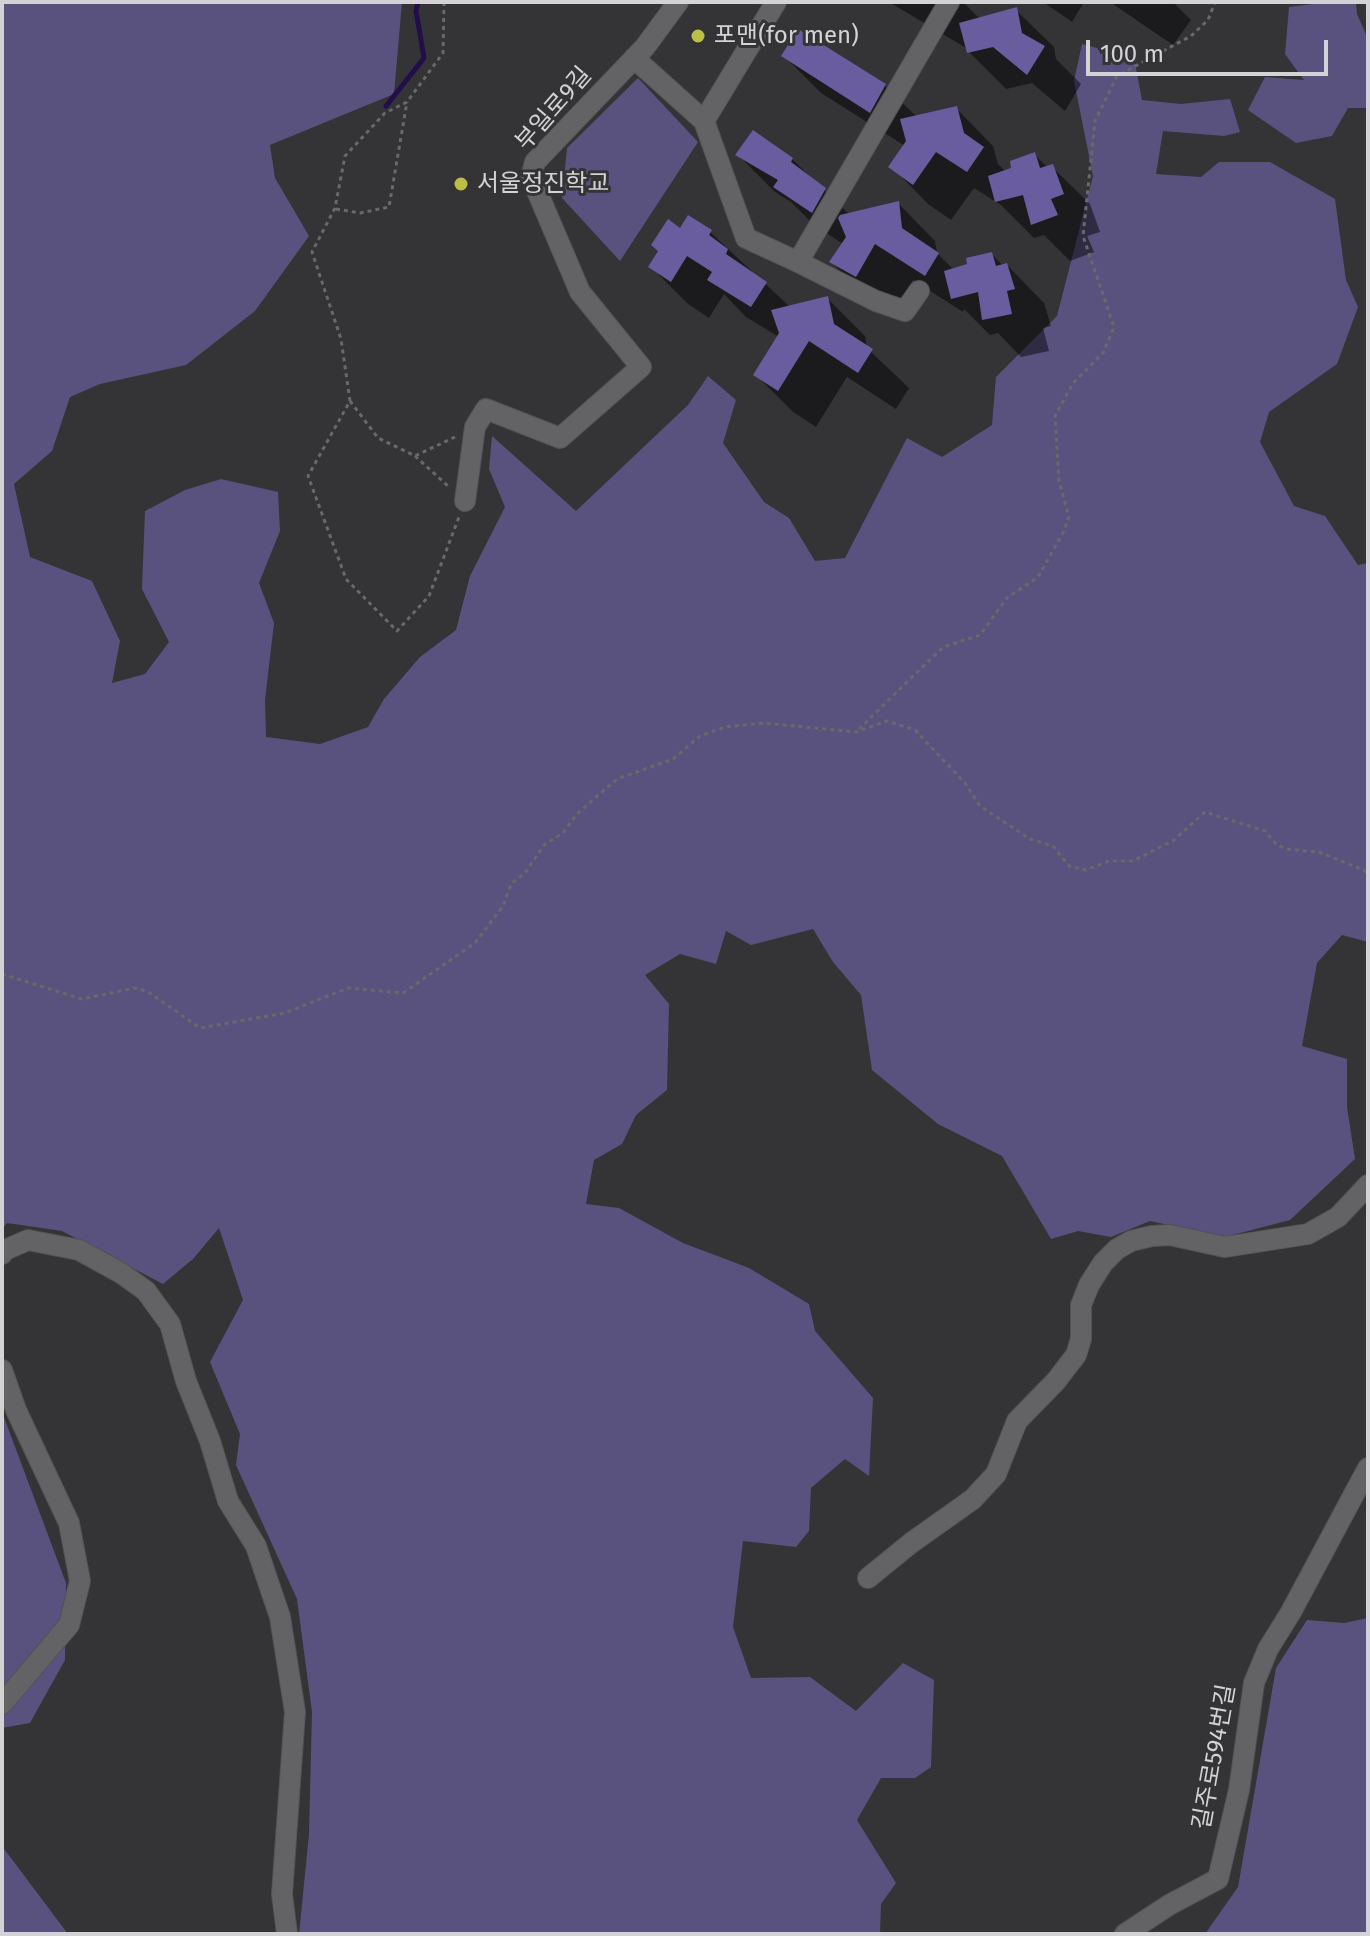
<!DOCTYPE html>
<html>
<head>
<meta charset="utf-8">
<style>
	body { margin:0 }
	#map { position:relative; width:1370px; height:1936px; overflow:hidden; background:#343437; font-family:"Fira Sans",sans-serif }
	canvas { display:block }
	.frame { position:absolute; inset:0; border:4px solid #d3d3d5; pointer-events:none }
	.scale { position:absolute; left:1086px; top:40px; width:242px; height:36px; box-sizing:border-box; border:4px solid #d3d3d5; border-top:0; padding-left:10px; font-size:24px; line-height:28px; white-space:nowrap; color:#d3d3d5; -webkit-text-stroke:6px #343437; paint-order:stroke }
</style>
</head>
<body>
<div id="map">
<canvas width="1370" height="1936"></canvas>
<div class="frame"></div>
<div class="scale">100 m</div>
</div>
<script>
const g = document.querySelector('canvas').getContext('2d');
g.lineJoin = 'round';
function paint(path, color) {
  g.fillStyle = color;
  g.fill(path, 'evenodd');
}
function toPath(rows) {
  const path = new Path2D();
  for (const r of rows) {
    path.moveTo(r[0], r[1]);
    for (let i = 2; i < r.length; i += 2) path.lineTo(r[i], r[i + 1]);
  }
  return path;
}
function stroke(path, color, width, dash) {
  g.strokeStyle = color;
  g.lineWidth = width;
  g.lineCap = dash ? 'butt' : 'round';
  g.setLineDash(dash || []);
  g.stroke(path);
}
function label(font, color, halo, rows, align = 'center') {
  g.font = font + ' "Fira Sans","Noto Sans KR",sans-serif';
  g.lineWidth = 6;
  g.setLineDash([]);
  g.textBaseline = 'middle';
  g.strokeStyle = halo;
  g.fillStyle = color;
  for (const [text, x, y, turn = 0] of rows) {
    g.save();
    g.translate(x, y);
    g.rotate((+turn || 0) * Math.PI / 180);
    g.textAlign = isNaN(turn) ? turn : align;
    if (halo) g.strokeText(text, 0, 0);
    g.fillText(text, 0, 0);
    g.restore();
  }
}
const green = toPath([
	[2,2,402,2,394,94,270,145,275,178,309,236,255,311,186,365,100,384,70,397,52,451,14,484,30,557,92,581,120,641,112,683,145,674,169,642,142,589,145,511,185,490,221,479,278,492,280,531,259,583,274,623,265,700,266,737,320,744,368,727,384,699,420,657,456,630,470,576,505,507,489,469,492,436,576,511,688,405,708,376,736,400,723,443,764,502,789,518,815,561,845,558,907,438,942,457,992,425,996,377,1057,316,1093,176,1074,81,1082,44,1134,58,1142,100,1181,104,1230,99,1240,132,1224,136,1163,131,1156,174,1201,177,1219,162,1270,162,1335,199,1346,280,1358,307,1337,364,1269,412,1260,442,1294,506,1325,516,1358,565,1368,563,1368,942,1342,935,1317,963,1302,1046,1347,1059,1347,1107,1355,1159,1290,1220,1225,1237,1150,1221,1111,1237,1078,1231,1051,1239,1002,1156,938,1124,872,1070,861,995,833,962,813,929,751,945,726,931,716,964,680,954,645,975,669,1004,667,1090,636,1115,622,1144,594,1160,586,1204,619,1208,683,1243,749,1268,809,1304,815,1331,873,1398,869,1476,845,1459,811,1488,809,1531,796,1547,743,1541,733,1627,751,1678,810,1677,856,1711,903,1663,934,1680,931,1767,915,1778,881,1778,857,1820,896,1883,881,1904,880,1934,299,1934,309,1834,312,1712,297,1599,236,1465,240,1434,210,1362,243,1300,219,1228,193,1259,163,1284,62,1231,7,1223,2,1229],
	[1329,2,1356,2,1357,14,1368,39,1368,108,1348,108,1332,136,1296,143,1248,110,1265,77,1304,80,1285,54,1289,7],
	[638,78,698,142,620,261,562,198,567,148],
	[2,1412,66,1583,65,1660,30,1723,2,1728],
	[1368,1618,1368,1934,1205,1934,1238,1887,1276,1668,1307,1620,1344,1623],
	[2,1846,68,1934,2,1934]
]);
const shadow = toPath([
	[889,2,963,2,980,19,1016,10,1054,47,1056,59,1081,84,1065,111,1032,83,1006,89,969,52,967,46,966,48],
	[1043,2,1084,2,1072,22],
	[1110,2,1173,2,1191,20,1173,45],
	[784,56,885,86,917,117,956,108,993,146,998,164,1006,172,1035,155,1048,168,1052,167,1090,204,1100,232,1087,236,1094,252,1070,261,1044,235,1034,238,1001,205,974,188,951,220,928,204,891,166,905,146,821,93],
	[738,155,792,159,850,215,898,203,935,241,937,253,954,270,992,254,1003,266,1007,265,1044,303,1051,326,1043,328,1049,351,1021,357,998,333,990,335,964,309,963,312,913,280,894,313,869,299,831,262,843,244,813,224,791,202,775,192],
	[681,231,710,232,790,307,828,299,865,336,867,348,909,388,896,409,847,377,816,427,793,412,755,374,779,337,746,317,724,294,709,318,688,304,651,267]
]);
const stream = toPath([
	[386,106,424,58,416,11,418,2]
]);
const building = toPath([
	[1017,7,1022,33,1045,46,1027,75,993,47,967,53,959,23],
	[798,29,886,84,870,113,781,56],
	[957,106,964,133,984,147,967,172,936,152,913,185,888,167,906,141,900,119],
	[753,130,793,158,791,162,826,188,812,213,773,187,778,180,735,155],
	[1035,152,1040,168,1053,164,1064,194,1051,199,1058,215,1031,225,1023,195,995,202,988,176,1011,168,1010,161],
	[899,201,902,228,939,253,925,276,875,244,856,277,829,262,846,237,838,218,840,215],
	[688,215,712,230,709,235,728,249,726,254,767,282,751,307,707,280,712,272,687,256,671,282,648,267,658,251,651,245,668,219,680,228],
	[992,252,996,266,1007,263,1015,289,1007,291,1012,314,982,320,978,292,951,299,944,271,967,264,966,258],
	[828,296,834,324,873,349,858,373,809,341,778,391,753,375,779,333,771,310]
]);
const path = toPath([
	[444,2,443,53,407,102,385,113,345,156,335,208,312,252,341,339,350,401,308,476,346,579,397,631,429,596,459,517],
	[336,209,360,213,389,207,407,102],
	[350,401,378,438,415,456,455,437],
	[415,456,448,486],
	[859,729,943,647,980,635,1007,598,1038,577,1064,531,1069,517,1059,481,1055,416,1073,383,1103,353,1114,327,1083,236,1095,121,1117,76,1191,36,1208,20,1215,2],
	[2,974,82,999,135,988,147,991,200,1028,285,1013,348,988,403,993,475,943,503,906,511,884,525,873,544,845,563,833,577,814,617,779,673,759,700,736,725,727,763,723,856,732,887,721,915,730,965,783,980,806,1030,839,1053,846,1069,866,1086,870,1109,861,1133,861,1174,840,1205,812,1265,831,1276,844,1286,849,1319,852,1364,870,1368,874]
]);
const minor = toPath([
	[634,58,704,121,746,238,798,262,949,2],
	[704,121,776,2],
	[798,262,876,301,905,311,919,291],
	[465,501,475,427,486,409,560,438,641,367,580,292,531,177,535,162,645,47,678,2],
	[2,1254,5,1250,28,1240,79,1250,121,1273,146,1291,170,1324,186,1381,210,1441,228,1501,256,1546,280,1617,295,1712,282,1894,287,1934],
	[2,1370,16,1410,69,1523,80,1581,69,1625,2,1704],
	[868,1578,911,1543,973,1499,996,1474,1017,1421,1056,1381,1076,1355,1081,1339,1081,1305,1089,1285,1103,1263,1117,1249,1131,1241,1152,1236,1170,1235,1225,1247,1308,1234,1338,1217,1368,1185],
	[1125,1934,1169,1905,1218,1879,1239,1790,1254,1683,1268,1649,1291,1612,1368,1468]
]);
const markers = [
	[698,36,8,"#bbc044"],
	[461,184,8,"#bbc044"]
];
const poiNames = [
	["포맨(for men)",714,36],
	["서울정진학교",477,184]
];
const streetNames = [
	["부일로9길",554,109,-49],
	["길주로594번길",1215,1757,-80]
];
paint(green, '#59517e');
paint(shadow, '#0007');
stroke(stream, '#210e4a', 5);
paint(building, '#695d9f');
stroke(minor, '#535255', 22);
stroke(path, '#69696c', 3, [4, 4]);
stroke(minor, '#636366', 20);
for (const [x, y, r, color] of markers) {
  const dot = new Path2D();
  dot.arc(x, y, r, 0, 2 * Math.PI);
  g.fillStyle = color;
  g.fill(dot);
  stroke(dot, '#343437', 3);
}
label('24px', '#d3d3d5', '#343437', poiNames, 'left');
label('24px', '#d3d3d5', '#343437', streetNames);
</script>
</body>
</html>
